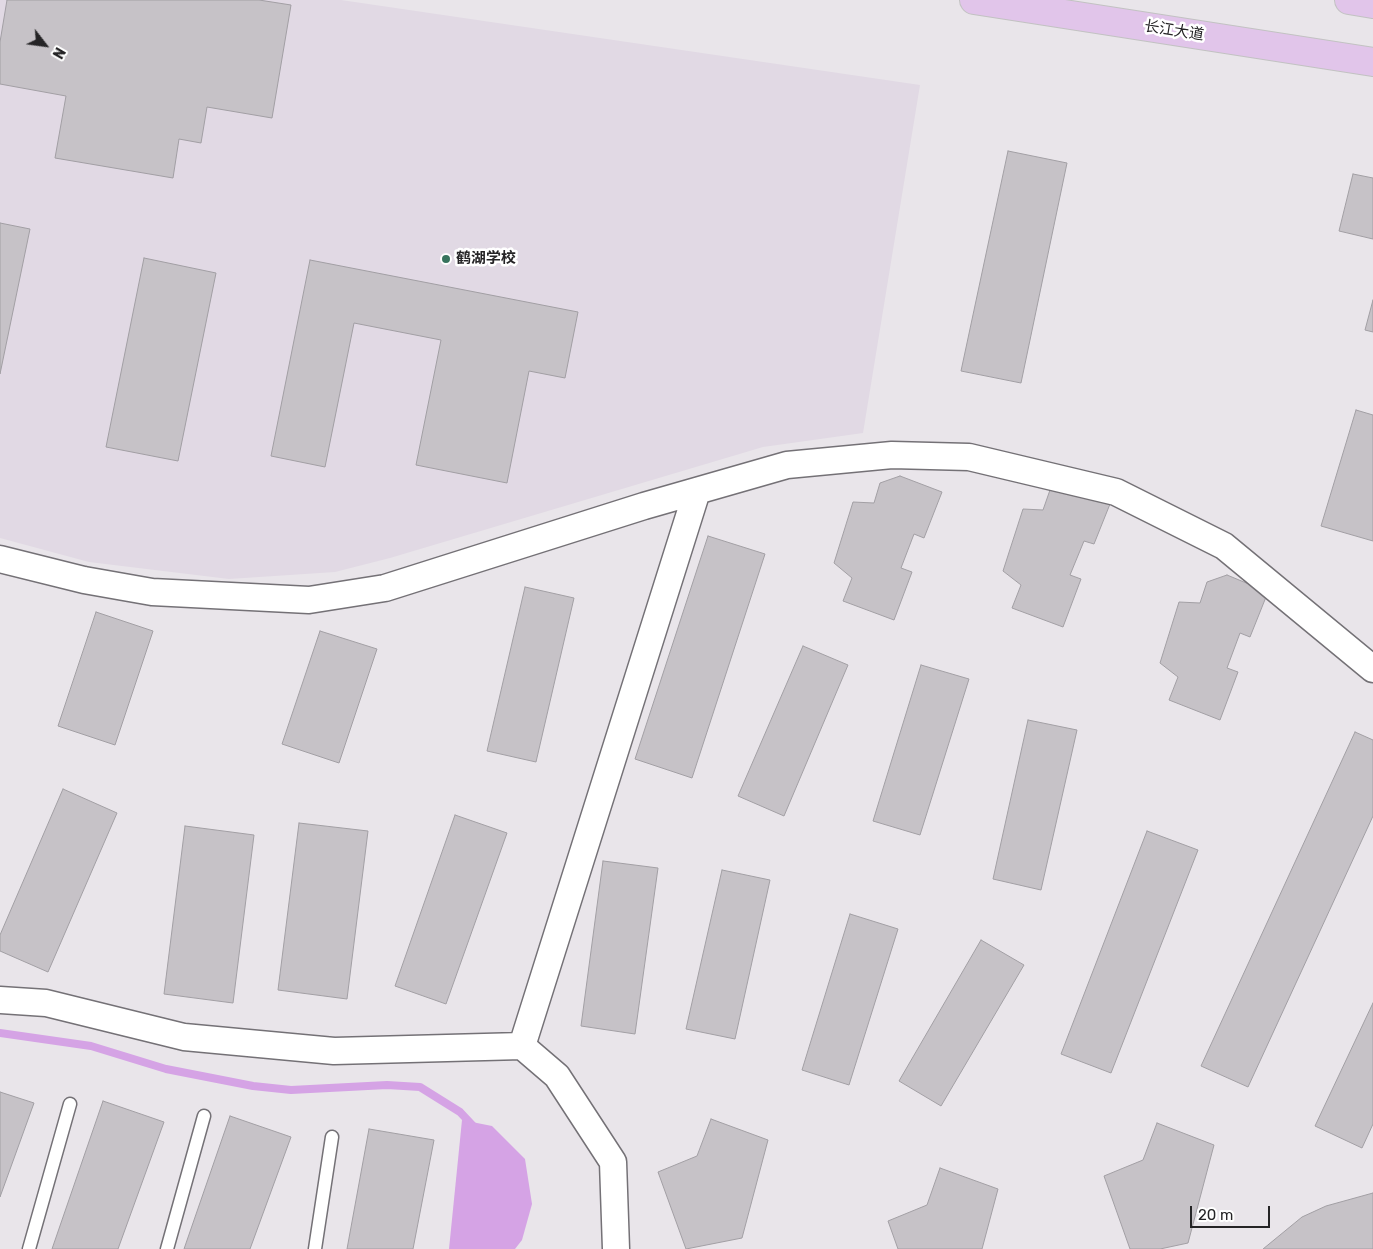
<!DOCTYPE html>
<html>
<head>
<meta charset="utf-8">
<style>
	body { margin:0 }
	#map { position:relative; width:1373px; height:1249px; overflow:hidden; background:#e9e5ea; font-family:Rubik,sans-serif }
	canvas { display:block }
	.north { position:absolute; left:20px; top:20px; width:50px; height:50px; -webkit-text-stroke:4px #fff; paint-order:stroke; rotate:120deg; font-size:14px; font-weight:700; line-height:20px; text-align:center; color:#252426 }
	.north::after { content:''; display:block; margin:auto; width:18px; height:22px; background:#252426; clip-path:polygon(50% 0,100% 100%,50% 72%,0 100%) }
	.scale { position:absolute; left:1190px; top:1206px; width:80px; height:22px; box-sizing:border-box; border:2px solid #252426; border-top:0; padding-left:6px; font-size:15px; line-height:18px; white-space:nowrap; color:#252426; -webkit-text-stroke:4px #fff; paint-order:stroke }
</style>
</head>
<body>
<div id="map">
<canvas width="1373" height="1249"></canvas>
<div class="north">N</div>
<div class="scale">20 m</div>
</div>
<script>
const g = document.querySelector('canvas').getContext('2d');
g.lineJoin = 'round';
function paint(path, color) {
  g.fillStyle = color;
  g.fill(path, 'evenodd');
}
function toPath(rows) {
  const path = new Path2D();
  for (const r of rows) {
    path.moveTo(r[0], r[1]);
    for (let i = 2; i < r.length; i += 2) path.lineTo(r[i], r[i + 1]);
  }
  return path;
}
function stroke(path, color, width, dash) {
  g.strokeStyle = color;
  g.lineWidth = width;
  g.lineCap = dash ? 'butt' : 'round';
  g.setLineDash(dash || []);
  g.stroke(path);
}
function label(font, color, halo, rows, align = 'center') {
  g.font = font + ' Rubik,"Noto Sans SC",sans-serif';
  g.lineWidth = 5;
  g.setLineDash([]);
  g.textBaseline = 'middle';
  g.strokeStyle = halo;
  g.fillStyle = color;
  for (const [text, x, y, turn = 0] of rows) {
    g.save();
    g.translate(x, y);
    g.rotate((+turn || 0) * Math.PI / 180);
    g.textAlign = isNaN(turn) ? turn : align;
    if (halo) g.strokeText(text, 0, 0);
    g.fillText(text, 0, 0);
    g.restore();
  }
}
const built = toPath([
	[0,0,341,0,920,85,863,433,763,447,390,558,335,572,229,579,89,562,0,538]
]);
const water = toPath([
	[462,1120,492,1126,525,1159,532,1204,522,1240,515,1249,449,1249]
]);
const stream = toPath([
	[0,1033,91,1046,166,1069,253,1086,291,1090,387,1085,420,1087,460,1112,475,1128]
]);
const building = toPath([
	[7,0,259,0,291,5,272,118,207,107,201,143,179,139,173,178,55,158,66,96,0,84,0,42,7,0],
	[1008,151,1067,163,1021,383,961,371,1008,151],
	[1353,174,1373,178,1373,239,1339,231,1353,174],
	[0,223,30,229,0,374,0,223],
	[144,258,216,273,178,461,106,447,144,258],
	[310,260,578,312,565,378,529,371,507,483,416,465,441,340,354,323,325,467,271,456,310,260],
	[1373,300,1373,332,1365,330,1373,300],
	[1356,410,1373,415,1373,541,1321,526,1356,410],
	[900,476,942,492,924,538,914,534,901,568,912,572,894,620,843,601,852,578,834,563,853,502,874,503,880,483,900,476],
	[1050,490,1112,499,1094,544,1084,541,1070,575,1081,579,1063,627,1012,608,1021,585,1003,571,1023,509,1043,510,1050,490],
	[708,536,765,554,692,778,635,759,708,536],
	[1227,575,1268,592,1250,637,1240,633,1227,668,1238,672,1220,720,1169,700,1178,677,1160,663,1179,602,1200,603,1207,582,1227,575],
	[525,587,574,598,536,762,487,751,525,587],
	[96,612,153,631,115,745,58,726,96,612],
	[320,631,377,649,339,763,282,744,320,631],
	[803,646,848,665,784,816,738,796,803,646],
	[921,665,969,679,920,835,873,821,921,665],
	[1028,720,1077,730,1041,890,993,879,1028,720],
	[1355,732,1373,740,1373,816,1248,1087,1201,1066,1355,732],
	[63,789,117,813,48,972,0,951,0,935,63,789],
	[455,815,507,833,446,1004,395,986,455,815],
	[299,823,368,831,347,999,278,990,299,823],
	[185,826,254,835,233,1003,164,994,185,826],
	[1147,831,1198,850,1111,1073,1061,1054,1147,831],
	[603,861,658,868,635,1034,581,1026,603,861],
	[722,870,770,880,735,1039,686,1029,722,870],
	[850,914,898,929,849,1085,802,1070,850,914],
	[981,940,1024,965,941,1106,899,1081,981,940],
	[1373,1003,1373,1124,1362,1148,1315,1126,1373,1003],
	[0,1092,34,1103,0,1197,0,1092],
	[103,1101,164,1122,118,1249,52,1249,103,1101],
	[230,1116,291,1137,250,1249,184,1249,230,1116],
	[711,1119,768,1140,742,1238,686,1249,658,1172,697,1156,711,1119],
	[1157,1123,1214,1145,1188,1243,1160,1249,1130,1249,1104,1176,1143,1160,1157,1123],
	[369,1129,434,1140,413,1249,347,1249,369,1129],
	[940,1168,998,1189,982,1249,898,1249,888,1221,927,1205,940,1168],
	[1373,1193,1373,1249,1263,1249,1302,1217,1326,1206,1373,1193]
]);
const lane = toPath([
	[29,1249,70,1104],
	[167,1249,204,1116],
	[315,1249,332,1137]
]);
const street = toPath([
	[0,559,84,580,152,592,309,600,385,588,644,506,787,465,892,455,969,457,1116,492,1224,546,1373,669],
	[0,1000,46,1003,184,1037,334,1051,522,1046],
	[616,1249,613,1162,557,1076,522,1046,697,491]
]);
const primary = toPath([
	[974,0,1373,62],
	[1349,0,1373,4]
]);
const markers = [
	[446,259,5,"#37735d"]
];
const streetNames = [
	["长江大道",1174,31,9]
];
const poiNames = [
	["鹤湖学校",456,259]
];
paint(built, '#e1d9e4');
paint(water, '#d5a3e5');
stroke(stream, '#d5a3e5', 8);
paint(building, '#c6c2c7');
stroke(building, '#a29fa4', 1);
stroke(lane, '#747176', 15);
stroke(street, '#747176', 29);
stroke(primary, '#c2c2c2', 30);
stroke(lane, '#fff', 12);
stroke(street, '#fff', 26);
stroke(primary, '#e1c5ea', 28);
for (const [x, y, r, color] of markers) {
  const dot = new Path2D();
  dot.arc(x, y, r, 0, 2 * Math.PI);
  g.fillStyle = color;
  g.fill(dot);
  stroke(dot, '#fff', 2);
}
label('15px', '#252426', '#fff', streetNames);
label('bold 15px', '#252426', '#fff', poiNames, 'left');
</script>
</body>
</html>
